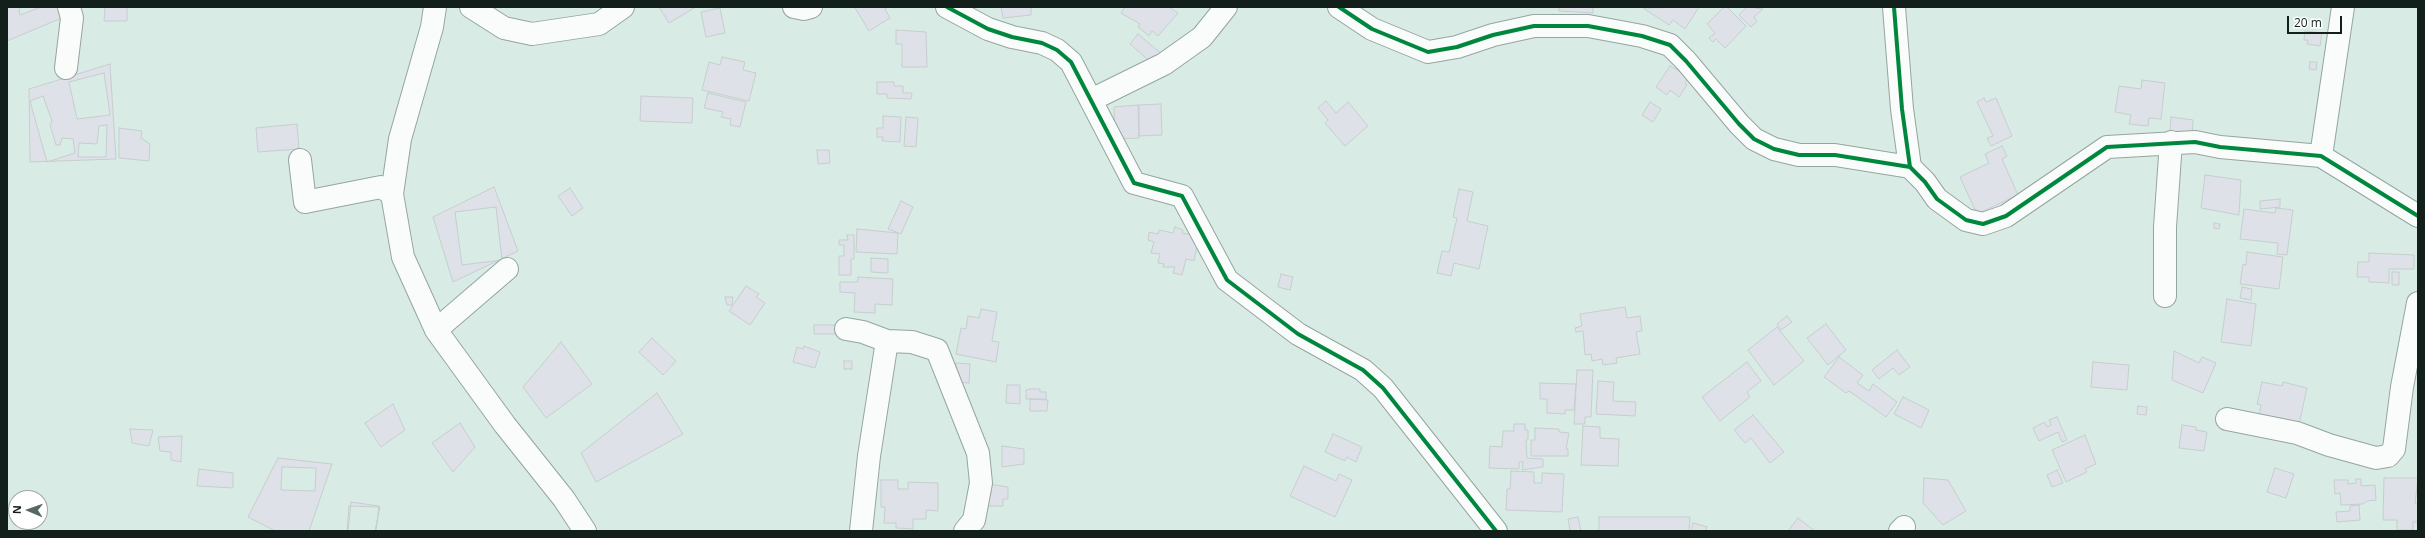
<!DOCTYPE html>
<html>
<head>
<meta charset="utf-8">
<style>
	body { margin:0 }
	#map { position:relative; width:2425px; height:538px; overflow:hidden; background:#d8ece5; font-family:"Open Sans",sans-serif }
	canvas { display:block }
	.frame { position:absolute; inset:0; border:8px solid #121f1b; pointer-events:none }
	.north { position:absolute; left:8px; top:490px; width:40px; height:40px; box-sizing:border-box; background:#fff; border:1px solid #a0a5a4; border-radius:50%; rotate:272deg; font-size:11px; font-weight:700; line-height:16px; text-align:center; color:#121f1b }
	.north::after { content:''; display:block; margin:auto; width:14px; height:18px; background:#576762; clip-path:polygon(50% 0,100% 100%,50% 72%,0 100%) }
	.scale { position:absolute; left:2287px; top:16px; width:55px; height:18px; box-sizing:border-box; border:2px solid #121f1b; border-top:0; padding-left:5px; font-size:12px; line-height:14px; white-space:nowrap; color:#121f1b; -webkit-text-stroke:3px #fff; paint-order:stroke }
</style>
</head>
<body>
<div id="map">
<canvas width="2425" height="538"></canvas>
<div class="frame"></div>
<div class="north">N</div>
<div class="scale">20 m</div>
</div>
<script>
const g = document.querySelector('canvas').getContext('2d');
g.lineJoin = 'round';
function paint(path, color) {
  g.fillStyle = color;
  g.fill(path, 'evenodd');
}
function toPath(rows) {
  const path = new Path2D();
  for (const r of rows) {
    path.moveTo(r[0], r[1]);
    for (let i = 2; i < r.length; i += 2) path.lineTo(r[i], r[i + 1]);
  }
  return path;
}
function stroke(path, color, width, dash) {
  g.strokeStyle = color;
  g.lineWidth = width;
  g.lineCap = dash ? 'butt' : 'round';
  g.setLineDash(dash || []);
  g.stroke(path);
}
const building = toPath([
	[7,7,61,7,64,17,7,41,7,7],
	[19,7,41,7,20,15,19,7],
	[105,7,127,7,127,21,104,21,105,7],
	[659,7,696,7,669,23,659,7],
	[857,7,888,7,885,9,890,18,869,31,855,8,857,7],
	[1001,7,1031,7,1031,15,1003,18,1001,7],
	[1125,7,1169,7,1178,13,1158,36,1152,31,1149,36,1138,27,1140,24,1121,13,1125,7],
	[1559,7,1593,7,1593,13,1559,11,1559,7],
	[1699,7,1685,29,1673,20,1669,25,1643,8,1699,7],
	[1724,7,1727,7,1746,26,1725,48,1716,39,1713,42,1709,38,1715,33,1707,24,1724,7],
	[1747,7,1763,9,1754,17,1757,21,1751,27,1739,15,1747,7],
	[720,8,725,33,706,37,701,12,720,8],
	[896,30,926,32,927,67,902,67,902,44,896,44,896,30],
	[2305,31,2322,33,2320,46,2307,44,2308,40,2304,40,2305,31],
	[1138,34,1163,55,1154,65,1130,44,1138,34],
	[722,57,745,62,743,70,756,73,749,101,702,90,709,62,720,65,722,57],
	[2310,62,2317,62,2316,70,2309,69,2310,62],
	[110,64,116,159,30,162,29,89,110,64],
	[1670,66,1689,76,1685,83,1687,85,1679,97,1670,90,1667,95,1656,87,1670,66],
	[104,73,110,115,77,119,69,82,104,73],
	[2142,80,2165,83,2161,119,2149,118,2148,126,2129,124,2131,115,2115,112,2119,86,2141,89,2142,80],
	[877,82,894,82,894,86,903,86,903,93,912,93,911,99,887,98,887,94,877,94,877,82],
	[708,93,746,102,740,127,730,125,731,119,721,117,723,112,704,108,708,93],
	[43,96,52,121,50,125,56,145,60,145,62,138,73,139,75,153,47,162,30,101,43,96],
	[641,96,693,98,692,123,640,121,641,96],
	[1984,98,1986,102,1996,98,2012,136,1991,146,1987,138,1993,136,1977,102,1984,98],
	[1326,101,1336,113,1348,102,1368,126,1345,146,1325,123,1328,120,1318,108,1326,101],
	[1650,102,1661,109,1653,122,1642,115,1650,102],
	[1161,104,1162,135,1139,136,1139,105,1161,104],
	[1138,105,1139,138,1115,139,1114,107,1138,105],
	[883,116,901,117,900,142,882,141,883,137,877,137,877,128,883,128,883,116],
	[906,117,918,118,916,147,904,146,906,117],
	[2171,117,2193,120,2192,135,2170,132,2171,117],
	[297,124,299,149,258,152,256,128,297,124],
	[107,125,106,157,78,157,79,143,97,144,99,126,107,125],
	[119,128,142,131,141,138,150,144,149,161,119,158,119,128],
	[2002,146,2007,156,2002,159,2018,195,1977,214,1960,177,1989,163,1985,154,2002,146],
	[817,150,829,150,830,163,818,164,817,150],
	[2205,175,2241,180,2239,215,2201,208,2205,175],
	[494,187,518,251,453,282,433,217,494,187],
	[570,188,583,208,572,216,558,196,570,188],
	[1459,189,1473,192,1467,221,1488,226,1479,269,1454,263,1451,276,1437,273,1442,251,1449,252,1457,218,1453,217,1459,189],
	[2280,199,2280,207,2260,209,2260,201,2280,199],
	[901,201,913,207,901,234,888,229,901,201],
	[496,207,502,260,462,265,455,212,496,207],
	[2276,208,2293,210,2287,255,2277,254,2278,243,2240,239,2244,209,2275,213,2276,208],
	[2214,223,2220,224,2219,229,2214,228,2214,223],
	[1175,227,1183,230,1182,233,1199,236,1194,261,1186,259,1182,275,1173,273,1175,267,1163,267,1164,264,1158,263,1160,254,1151,253,1154,242,1148,240,1149,232,1158,234,1159,230,1173,233,1175,227],
	[857,229,898,233,897,254,856,252,857,229],
	[847,235,854,235,854,259,851,259,851,275,839,275,839,256,844,256,844,245,839,245,839,240,848,240,847,235],
	[2247,252,2283,257,2279,289,2240,284,2243,264,2246,265,2247,252],
	[2369,253,2414,255,2414,269,2389,269,2389,283,2369,282,2369,277,2357,277,2358,262,2369,262,2369,253],
	[871,258,888,259,888,273,871,272,871,258],
	[2392,272,2399,272,2399,285,2392,285,2392,272],
	[1281,274,1293,277,1290,290,1278,287,1281,274],
	[858,277,893,279,892,305,875,304,875,313,854,312,855,293,840,292,840,282,858,282,858,277],
	[746,286,759,294,756,297,765,303,750,325,729,311,746,286],
	[2242,287,2252,289,2251,300,2240,298,2242,287],
	[725,297,733,297,732,305,727,305,725,297],
	[2227,299,2256,304,2251,346,2221,342,2227,299],
	[1625,307,1627,318,1640,316,1642,331,1636,332,1640,354,1616,358,1617,363,1603,365,1602,359,1592,361,1591,354,1585,355,1583,331,1576,332,1575,328,1582,326,1580,314,1625,307],
	[981,309,997,312,992,341,999,342,996,362,956,354,961,328,966,329,968,316,979,318,981,309],
	[1787,316,1792,322,1781,330,1777,324,1787,316],
	[1826,324,1846,350,1828,365,1807,338,1826,324],
	[814,325,836,325,836,334,814,334,814,325],
	[1777,327,1804,361,1774,385,1748,350,1777,327],
	[652,338,676,361,663,375,639,352,652,338],
	[561,342,592,384,546,418,523,387,561,342],
	[804,346,820,352,815,368,793,362,797,347,803,349,804,346],
	[1897,350,1910,367,1899,375,1893,368,1879,379,1872,370,1897,350],
	[2174,351,2199,363,2202,357,2216,363,2203,393,2172,380,2174,351],
	[1839,357,1863,375,1857,383,1869,391,1873,384,1897,402,1886,417,1849,391,1846,393,1824,377,1839,357],
	[844,361,852,361,852,369,844,369,844,361],
	[1747,362,1761,381,1747,392,1750,397,1720,421,1702,397,1747,362],
	[2093,362,2129,365,2127,390,2091,387,2093,362],
	[956,363,970,364,969,383,955,382,956,363],
	[1577,370,1593,370,1591,417,1585,417,1585,424,1574,424,1577,370],
	[1598,381,1614,382,1613,401,1636,402,1635,416,1596,414,1598,381],
	[2262,382,2282,386,2283,382,2307,388,2298,429,2259,417,2261,405,2257,404,2262,382],
	[1540,383,1576,384,1574,410,1565,410,1565,414,1547,413,1547,399,1540,399,1540,383],
	[1007,385,1020,385,1020,404,1006,403,1007,385],
	[1030,389,1040,389,1040,392,1046,392,1046,399,1026,399,1026,390,1030,389],
	[657,393,683,434,596,482,581,453,657,393],
	[1903,397,1929,410,1921,428,1894,414,1903,397],
	[1030,399,1048,400,1047,411,1030,411,1030,399],
	[393,404,405,430,381,447,365,423,393,404],
	[2138,406,2147,407,2146,415,2137,414,2138,406],
	[1753,415,1784,452,1770,463,1751,438,1745,443,1734,430,1753,415],
	[2057,417,2067,440,2062,442,2058,432,2039,441,2033,428,2045,422,2047,427,2051,425,2049,420,2057,417],
	[460,423,475,447,453,472,432,443,460,423],
	[1514,424,1525,424,1525,430,1528,430,1528,440,1526,440,1527,458,1543,459,1543,467,1522,470,1523,462,1519,462,1519,469,1489,468,1490,446,1502,447,1503,431,1514,431,1514,424],
	[2182,425,2196,427,2196,430,2207,432,2204,451,2179,448,2182,425],
	[1583,426,1600,427,1600,438,1619,439,1618,466,1581,465,1583,426],
	[1535,428,1559,429,1559,432,1569,433,1566,449,1568,449,1568,456,1531,456,1531,440,1535,440,1535,428],
	[130,429,153,430,149,446,132,443,130,429],
	[1333,434,1362,447,1356,462,1347,457,1345,461,1325,452,1333,434],
	[2085,435,2096,464,2085,469,2087,472,2066,482,2052,450,2085,435],
	[182,436,181,462,171,460,171,452,160,451,158,437,182,436],
	[1002,446,1024,449,1024,464,1002,467,1002,446],
	[278,458,332,464,309,531,275,531,248,517,278,458],
	[1304,466,1336,481,1339,474,1352,480,1335,517,1290,496,1304,466],
	[282,467,316,468,315,491,281,490,282,467],
	[2275,468,2294,474,2286,498,2267,492,2275,468],
	[199,469,233,473,233,488,197,486,199,469],
	[2057,470,2063,483,2052,487,2047,475,2057,470],
	[1511,471,1534,472,1534,483,1542,483,1542,473,1564,474,1562,512,1506,510,1507,489,1510,489,1511,471],
	[1924,478,1948,480,1966,511,1943,525,1923,503,1924,478],
	[2384,478,2418,478,2415,504,2418,504,2418,522,2413,522,2413,530,2397,530,2397,520,2383,520,2384,478],
	[2356,479,2361,479,2361,486,2375,485,2376,500,2367,501,2363,504,2341,505,2340,493,2335,494,2334,480,2348,480,2348,484,2356,483,2356,479],
	[881,480,898,480,898,489,908,489,908,482,938,483,938,511,926,510,926,519,913,519,913,529,896,528,896,523,884,523,885,507,881,507,881,480],
	[989,484,1008,487,1008,499,1003,499,1003,506,985,506,989,484],
	[351,502,379,506,376,531,348,531,351,502],
	[2359,505,2360,520,2337,522,2336,512,2350,511,2350,506,2359,505],
	[349,506,380,507,375,531,347,531,349,506],
	[1578,517,1581,531,1566,531,1570,530,1568,519,1578,517],
	[1599,517,1690,517,1689,531,1599,531,1599,517],
	[1798,518,1815,531,1788,531,1798,518],
	[1693,523,1707,527,1706,531,1691,531,1693,523]
]);
const minor = toPath([
	[435,7,432,27,400,139,392,194,403,257,436,330,505,425,564,499,585,531],
	[471,7,504,28,532,34,599,24,623,7],
	[794,7,804,9,811,7],
	[947,7,988,29,1012,37,1042,43,1057,50,1071,62,1134,183,1182,196,1227,280,1298,334,1363,370,1383,388,1496,531],
	[1339,7,1372,29,1428,52,1457,47,1493,35,1534,26,1588,26,1642,36,1670,45,1686,61,1739,124,1754,139,1774,149,1799,155,1835,155,1910,167],
	[1894,7,1902,109,1910,167,1925,182,1937,199,1966,220,1983,224,2006,216,2107,147,2195,142,2220,147,2321,156,2418,216],
	[66,68,72,18,69,7],
	[1091,100,1164,64,1202,37,1226,7],
	[2321,156,2343,7],
	[300,160,305,202,381,187,392,194],
	[2165,296,2165,227,2171,142],
	[846,329,863,332,887,341,912,342,937,350,978,453,981,483,974,520,965,531],
	[436,330,507,269],
	[2227,419,2297,433,2329,445,2376,458,2388,456,2394,449,2402,387,2418,303],
	[861,531,869,456,887,341],
	[1900,531,1904,527]
]);
const cycleway = toPath([
	[947,7,988,29,1012,37,1042,43,1057,50,1071,62,1134,183,1182,196,1227,280,1298,334,1363,370,1383,388,1496,531],
	[1339,7,1372,29,1428,52,1457,47,1493,35,1534,26,1588,26,1642,36,1670,45,1686,61,1739,124,1754,139,1774,149,1799,155,1835,155,1910,167],
	[1894,7,1902,109,1910,167,1925,182,1937,199,1966,220,1983,224,2006,216,2107,147,2195,142,2220,147,2321,156,2418,216]
]);
paint(building, '#dee2e8');
stroke(building, '#c6cdce', 1);
stroke(minor, '#95a5a0', 24);
stroke(minor, '#f9fcfb', 22);
stroke(cycleway, '#00873e', 4);
</script>
</body>
</html>
